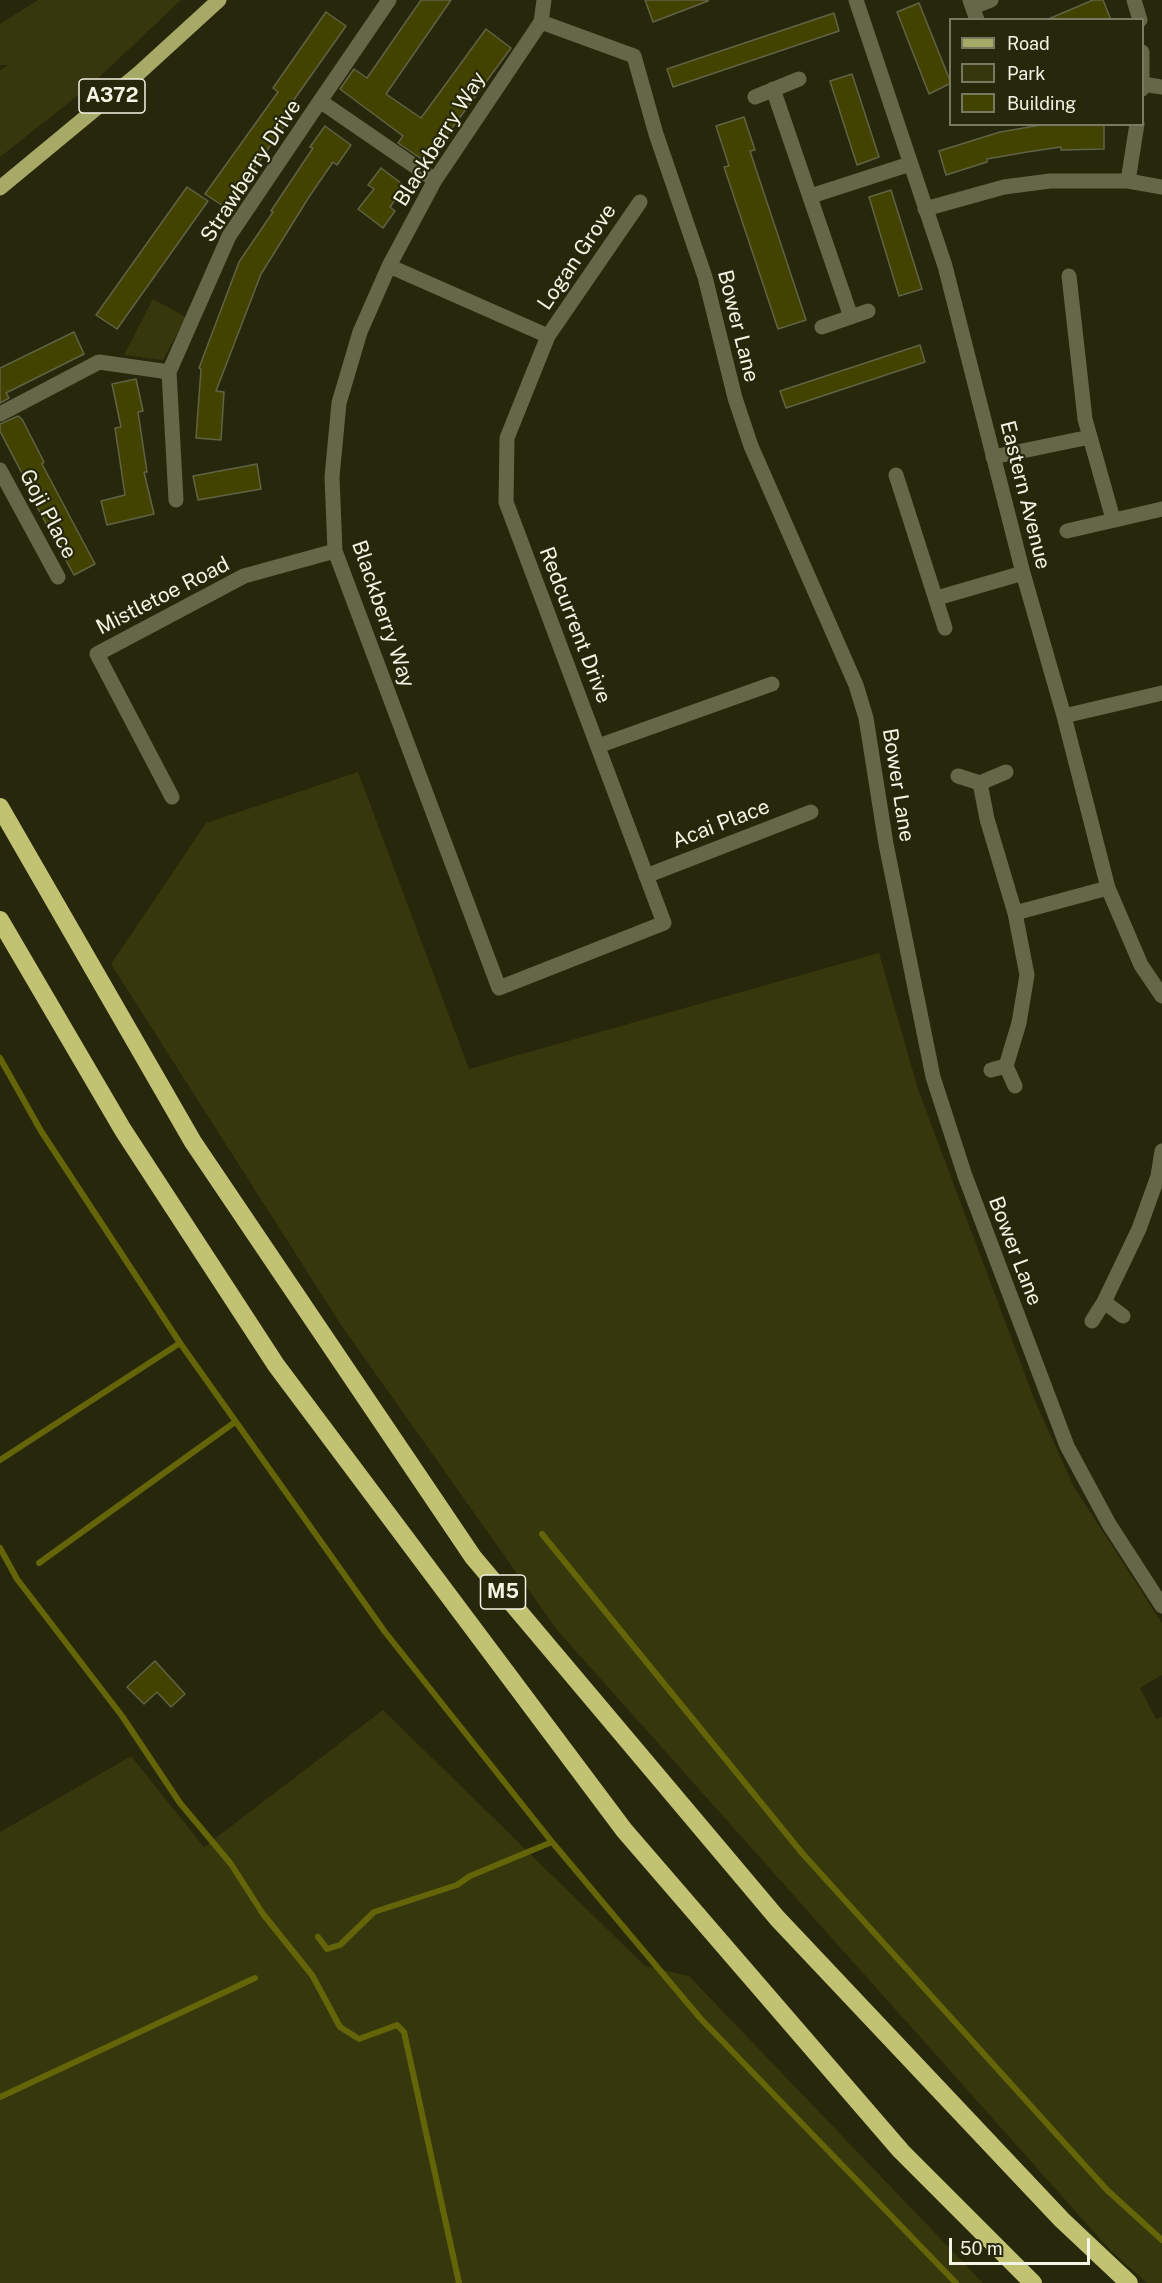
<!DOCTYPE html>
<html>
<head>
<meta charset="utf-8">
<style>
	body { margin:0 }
	#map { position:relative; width:1162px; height:2283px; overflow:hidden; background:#26270b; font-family:"Public Sans",sans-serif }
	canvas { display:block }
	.legend { position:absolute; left:949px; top:18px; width:195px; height:108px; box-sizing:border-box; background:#26270b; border:2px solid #787961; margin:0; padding:8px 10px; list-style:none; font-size:18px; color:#f3f4e3 }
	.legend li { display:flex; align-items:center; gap:12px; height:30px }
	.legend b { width:30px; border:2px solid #787961 }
	.scale { position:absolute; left:949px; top:2238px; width:141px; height:27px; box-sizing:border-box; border:3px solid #f3f4e3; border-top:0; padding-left:8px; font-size:18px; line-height:21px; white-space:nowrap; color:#f3f4e3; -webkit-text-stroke:4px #26270b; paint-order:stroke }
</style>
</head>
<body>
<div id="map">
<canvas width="1162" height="2283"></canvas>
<ul class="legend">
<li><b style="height:8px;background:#a7a967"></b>Road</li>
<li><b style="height:16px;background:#36370c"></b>Park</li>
<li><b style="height:16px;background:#434300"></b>Building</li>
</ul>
<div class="scale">50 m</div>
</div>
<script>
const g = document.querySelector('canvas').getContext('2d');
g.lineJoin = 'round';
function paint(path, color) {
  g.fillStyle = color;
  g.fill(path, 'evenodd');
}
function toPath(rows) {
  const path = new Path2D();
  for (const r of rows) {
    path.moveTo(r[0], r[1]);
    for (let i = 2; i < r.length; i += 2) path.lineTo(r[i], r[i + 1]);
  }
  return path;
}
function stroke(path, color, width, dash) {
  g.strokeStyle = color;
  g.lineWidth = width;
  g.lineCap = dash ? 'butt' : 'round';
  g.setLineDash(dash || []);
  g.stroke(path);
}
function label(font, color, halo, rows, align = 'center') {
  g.font = font + ' "Public Sans",sans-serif';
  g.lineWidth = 4.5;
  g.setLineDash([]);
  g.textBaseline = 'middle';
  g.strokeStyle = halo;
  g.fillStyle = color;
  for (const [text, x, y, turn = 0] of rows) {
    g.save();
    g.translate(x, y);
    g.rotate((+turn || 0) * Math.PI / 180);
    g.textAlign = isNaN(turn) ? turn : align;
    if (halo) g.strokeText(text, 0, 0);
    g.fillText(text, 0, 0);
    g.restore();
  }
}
const green = toPath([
	[38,0,181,0,91,85,0,157,0,70,8,65,0,65,0,24],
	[153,299,186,317,163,360,124,355],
	[358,772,469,1069,879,953,918,1089,1035,1401,1074,1487,1162,1623,1162,1675,1140,1688,1156,1719,1162,1717,1162,2283,1147,2283,1110,2250,557,1630,341,1325,111,964,206,823],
	[383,1710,645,1966,689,1976,983,2283,0,2283,0,1832,131,1756,204,1847]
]);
const stream = toPath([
	[0,1058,41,1131,180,1343,385,1632,552,1842,700,2018,956,2283],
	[0,1460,180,1343],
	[542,1534,802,1853,1107,2190,1162,2240],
	[0,1548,17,1579,122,1716,180,1803,231,1864,263,1914,312,1975,340,2027,359,2039,397,2025,404,2032,459,2283],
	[39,1563,235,1422],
	[318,1937,327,1949,340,1945,374,1912,457,1885,470,1876,552,1842],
	[0,2097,255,1978]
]);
const building = toPath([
	[421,0,451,0,386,94,421,118,486,29,511,48,441,143,438,141,423,160,398,143,403,136,340,89,354,69,367,78,421,0],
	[645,0,708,0,708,1,653,22,645,0],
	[1103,0,1111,20,1046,20,1093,0,1103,0],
	[919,3,951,83,929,94,897,12,919,3],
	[326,12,346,26,286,111,292,115,226,208,205,194,278,92,273,88,326,12],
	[834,13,839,31,673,87,667,69,834,13],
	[852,74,879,157,857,165,830,81,852,74],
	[744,117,755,150,750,151,806,320,778,329,724,167,729,166,716,126,744,117],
	[1047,124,1104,125,1104,149,1061,150,1061,147,1027,152,987,159,987,162,946,175,939,151,1000,132,1047,124],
	[325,126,351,145,337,165,333,162,309,197,261,274,216,391,224,392,221,440,196,438,201,369,199,368,239,262,273,212,271,211,313,148,310,147,325,126],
	[381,168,405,186,390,207,395,211,383,228,358,209,374,189,368,185,381,168],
	[187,187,208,201,117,329,96,315,187,187],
	[891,190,922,289,899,296,869,197,891,190],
	[74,332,84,354,6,393,9,398,0,403,0,368,74,332],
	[920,345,925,362,786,408,780,391,920,345],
	[136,379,143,411,138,412,147,472,144,472,154,514,107,525,101,501,125,495,115,428,121,427,112,384,136,379],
	[18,416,22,419,44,462,42,464,95,564,74,575,24,483,26,481,0,431,0,424,18,416],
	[257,464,261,489,198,500,193,476,257,464],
	[155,1661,185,1694,171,1707,157,1692,144,1704,127,1687,155,1661]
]);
const minor = toPath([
	[856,0,945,266,1023,573,1064,716,1108,888,1141,965,1162,996],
	[970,0,977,20],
	[1134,0,1140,20],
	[973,7,991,0],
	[541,22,634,56,656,134,705,277,735,398,751,446,856,685,866,718,886,844,933,1077,965,1176,1067,1446,1109,1524,1162,1606],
	[1142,52,1142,89],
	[1143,84,1162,87],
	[773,89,851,317],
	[755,97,799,79],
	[320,101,389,0],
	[1128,181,1137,124],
	[811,196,910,164],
	[925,209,1004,187,1050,181,1128,181,1162,187],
	[389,266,548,336,507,438,506,502,664,923,499,988,335,551,332,477,339,403,360,332,389,266,435,180,541,22,544,0],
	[1069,276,1085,419,1113,519],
	[822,327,868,311],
	[548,336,640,202],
	[0,414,99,362,169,372],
	[993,457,1090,437],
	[0,470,58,577],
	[896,475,945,628],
	[176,500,169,372,229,236,320,101,435,180],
	[1067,531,1162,509],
	[937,598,1023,573],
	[1064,716,1162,693],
	[598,746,772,684],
	[958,776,980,783],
	[172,797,97,654,244,576,335,551],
	[646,876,811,812],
	[1015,913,1108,888],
	[1006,1066,1015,1086],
	[991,1070,1006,1066,1019,1023,1027,975,1015,913,987,819,980,783,1006,772],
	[1104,1302,1123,1316],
	[1092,1321,1104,1302,1139,1229,1158,1176,1162,1151]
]);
const primary = toPath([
	[0,188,139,73,219,0]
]);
const motorway = toPath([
	[0,807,193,1142,473,1557,777,1918,1062,2220,1129,2283],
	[0,920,123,1130,276,1365,624,1830,901,2151,1033,2283]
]);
const shields = [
	[112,96,66],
	[503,1592,45]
];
const shieldNames = [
	["A372",112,96],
	["M5",503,1592]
];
const streetNames = [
	["Blackberry Way",440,139,-58],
	["Strawberry Drive",251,171,-57],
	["Logan Grove",577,257,-56],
	["Bower Lane",738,326,76],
	["Eastern Avenue",1025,495,76],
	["Goji Place",48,514,62],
	["Mistletoe Road",163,596,-27],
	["Blackberry Way",383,614,71],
	["Redcurrent Drive",575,625,69],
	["Bower Lane",898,785,81],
	["Acai Place",721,824,-21],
	["Bower Lane",1015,1251,69]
];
paint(green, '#36370c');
stroke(stream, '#646509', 6);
paint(building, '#434300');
stroke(building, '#616346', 1.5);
stroke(minor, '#666748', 15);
stroke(primary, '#a7a967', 15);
stroke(motorway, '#c1c373', 18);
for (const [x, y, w] of shields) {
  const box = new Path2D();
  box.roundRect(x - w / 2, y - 17, w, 34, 4.5);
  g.fillStyle = '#26270b';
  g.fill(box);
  stroke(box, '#f3f4e3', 1.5);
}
label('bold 20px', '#f3f4e3', null, shieldNames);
label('21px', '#f3f4e3', '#26270b', streetNames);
</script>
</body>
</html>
